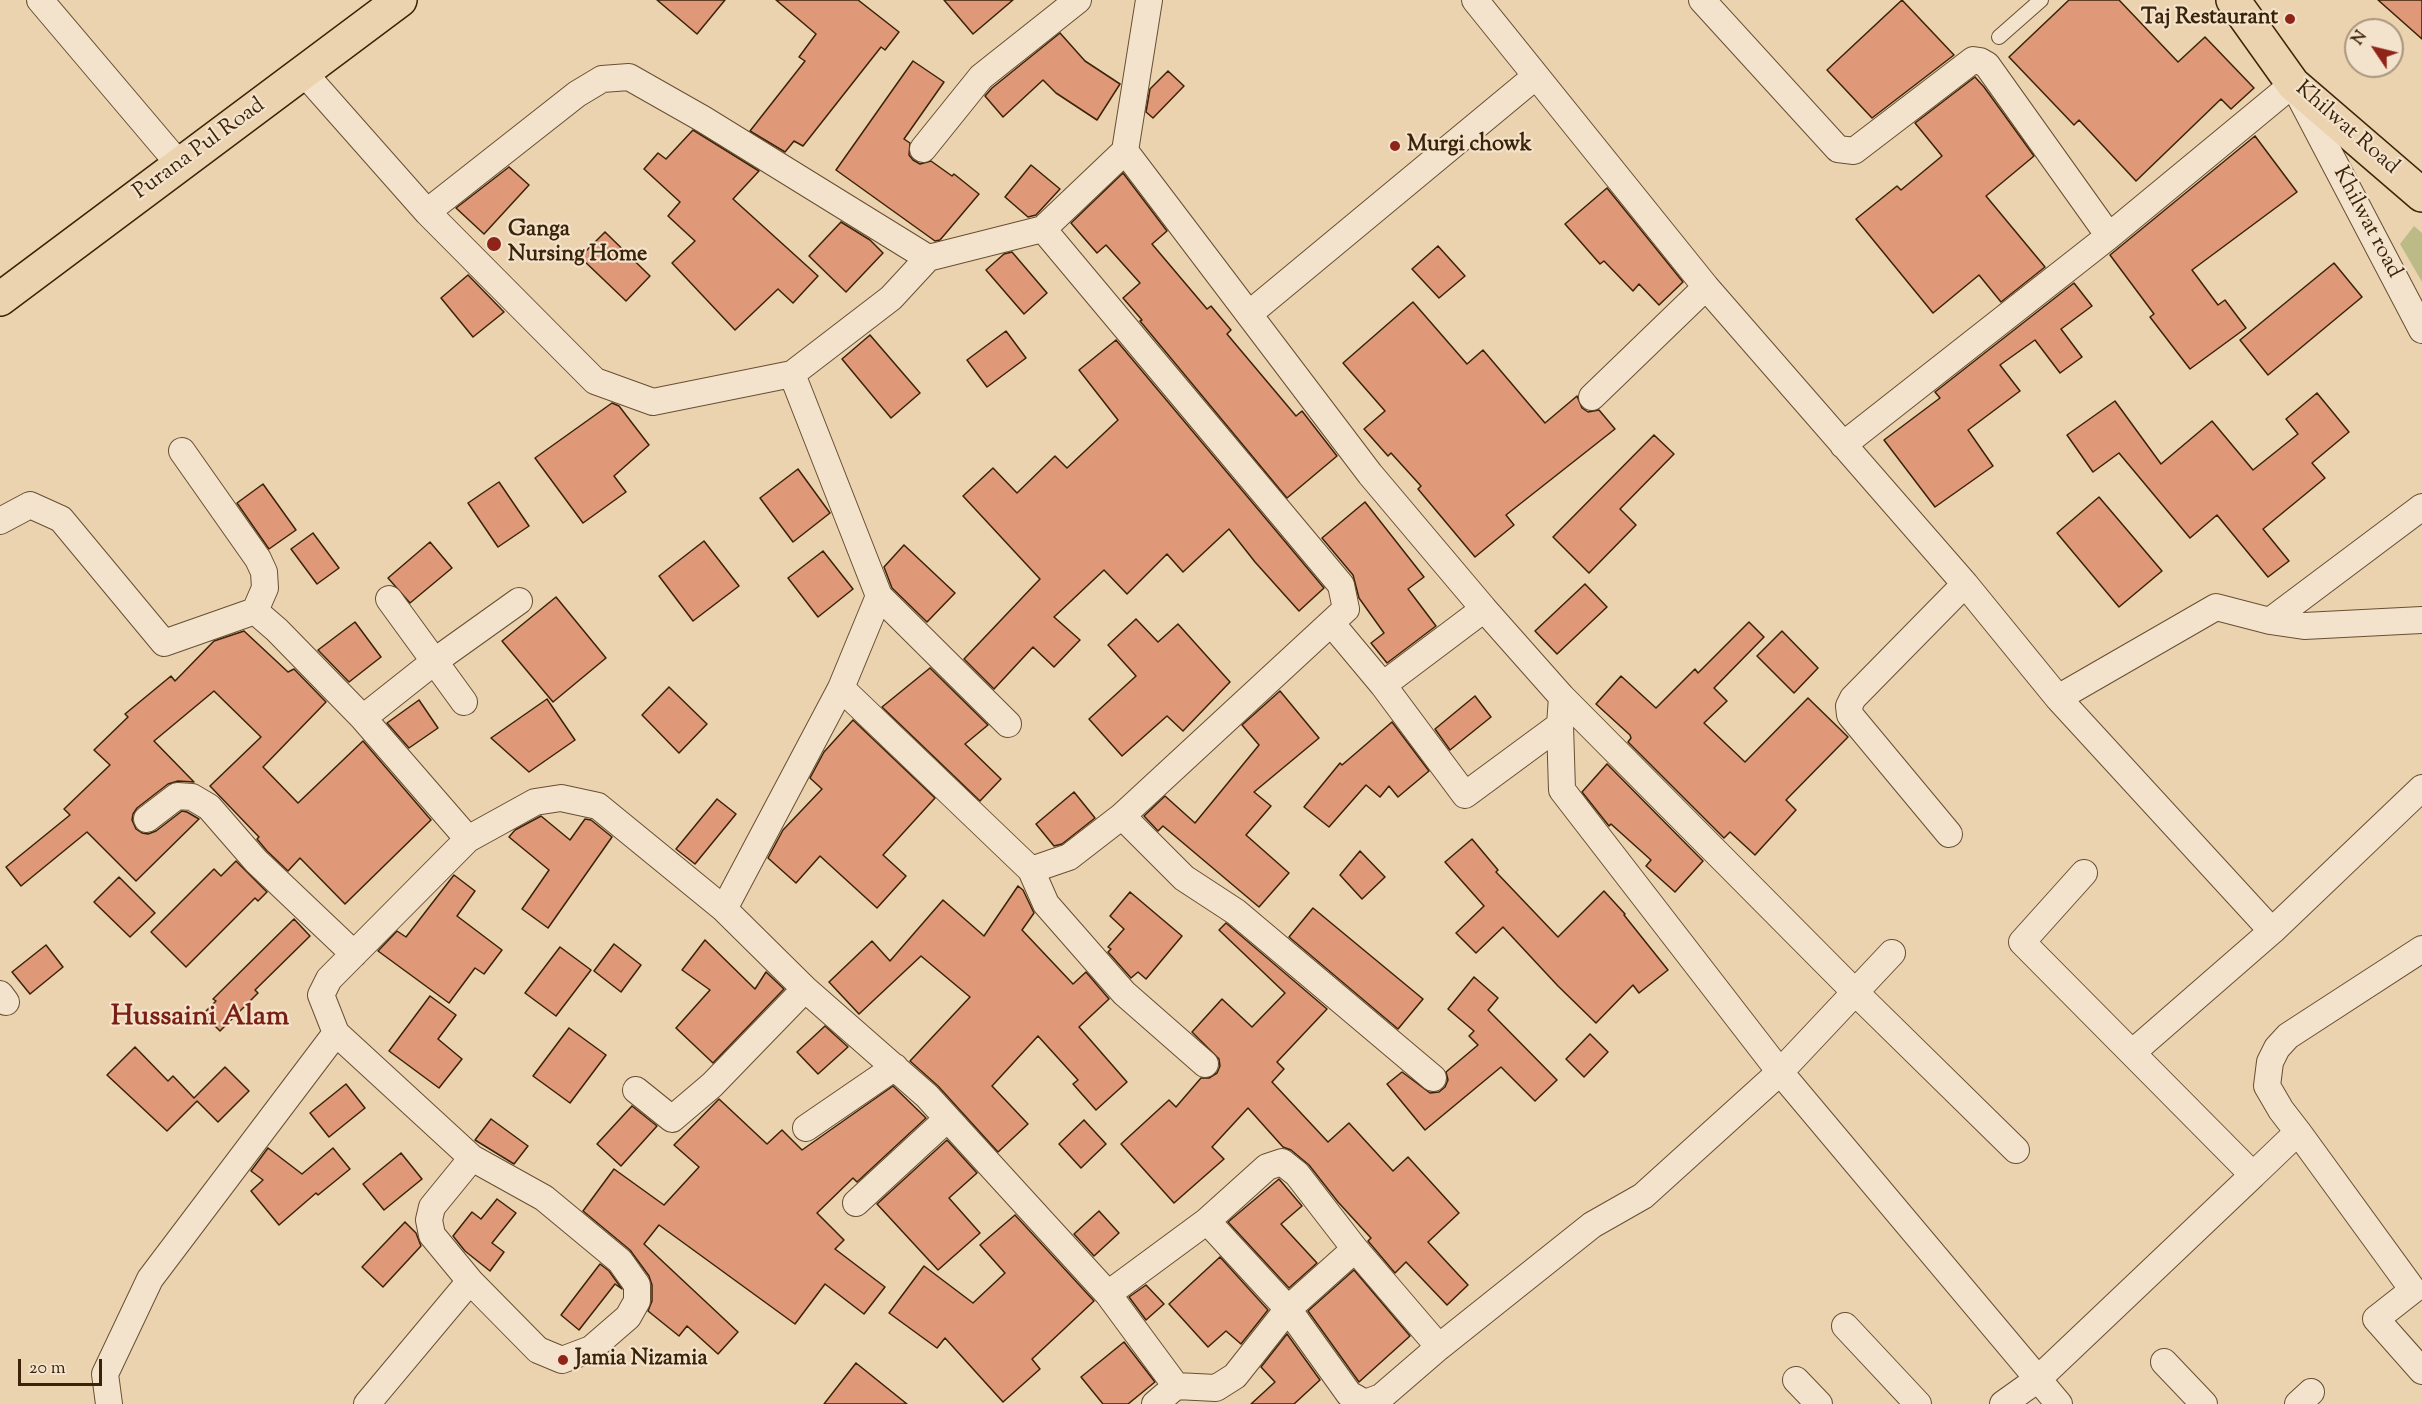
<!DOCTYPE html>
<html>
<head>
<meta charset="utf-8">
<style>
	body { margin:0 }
	#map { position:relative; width:2422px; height:1404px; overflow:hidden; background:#ecd3b0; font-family:"Sorts Mill Goudy",serif }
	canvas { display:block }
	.north { position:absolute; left:2344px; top:18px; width:60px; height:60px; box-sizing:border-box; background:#f3e2cc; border:2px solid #a9967e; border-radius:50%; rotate:305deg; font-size:16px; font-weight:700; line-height:24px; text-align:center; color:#3b2308 }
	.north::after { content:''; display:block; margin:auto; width:21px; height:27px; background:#8f2418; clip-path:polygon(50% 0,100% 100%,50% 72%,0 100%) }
	.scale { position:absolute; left:18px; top:1359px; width:84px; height:27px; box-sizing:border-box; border:3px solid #3b2308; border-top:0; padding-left:8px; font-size:18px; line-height:21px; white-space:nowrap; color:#3b2308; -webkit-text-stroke:4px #f3e2cc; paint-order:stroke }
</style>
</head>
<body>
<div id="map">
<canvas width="2422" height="1404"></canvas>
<div class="north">N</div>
<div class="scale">20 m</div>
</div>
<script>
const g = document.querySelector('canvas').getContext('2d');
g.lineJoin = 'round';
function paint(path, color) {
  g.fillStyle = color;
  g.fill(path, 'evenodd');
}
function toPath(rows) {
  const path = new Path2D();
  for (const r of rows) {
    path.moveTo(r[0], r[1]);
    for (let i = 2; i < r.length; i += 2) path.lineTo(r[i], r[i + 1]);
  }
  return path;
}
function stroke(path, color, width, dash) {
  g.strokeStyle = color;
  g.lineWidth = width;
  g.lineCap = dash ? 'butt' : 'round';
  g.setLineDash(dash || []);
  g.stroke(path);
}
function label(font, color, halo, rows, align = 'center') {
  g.font = font + ' "Sorts Mill Goudy",serif';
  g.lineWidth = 4.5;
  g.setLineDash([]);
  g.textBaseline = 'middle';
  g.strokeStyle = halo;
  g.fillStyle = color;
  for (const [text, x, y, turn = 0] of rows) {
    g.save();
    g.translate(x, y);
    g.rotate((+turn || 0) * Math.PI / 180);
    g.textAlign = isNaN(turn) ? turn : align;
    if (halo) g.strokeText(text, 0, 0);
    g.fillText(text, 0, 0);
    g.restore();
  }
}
const green = toPath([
	[2414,226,2422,233,2422,282,2400,244]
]);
const building = toPath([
	[657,0,725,0,697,34,657,0],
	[776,0,858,0,899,32,885,50,881,47,803,146,794,141,785,152,750,131,805,61,799,57,816,34,776,0],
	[944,0,1013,0,973,34,944,0],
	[1902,0,1954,55,1872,118,1827,70,1902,0],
	[2069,0,2119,0,2178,62,2205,37,2254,88,2231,109,2221,99,2136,181,2079,120,2074,125,2009,57,2069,0],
	[2378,0,2422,0,2422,39,2378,0],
	[1060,33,1085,61,1120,84,1097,120,1056,93,1043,80,1003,117,985,96,992,88,1060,33],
	[913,61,944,82,904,139,910,143,909,155,913,160,920,164,931,161,952,176,954,174,979,194,940,240,935,241,836,170,913,61],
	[1168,71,1184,86,1153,118,1146,112,1150,89,1168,71],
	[1975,77,1984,87,2034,156,1986,196,2045,267,2001,302,1979,275,1933,313,1856,219,1897,186,1901,190,1942,156,1915,123,1975,77],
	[693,130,759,171,733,199,818,276,793,303,778,289,735,330,672,263,695,241,668,216,680,202,644,169,658,153,666,159,693,130],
	[2255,136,2297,192,2192,270,2218,305,2225,300,2246,328,2190,369,2150,317,2154,314,2110,255,2255,136],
	[1031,165,1060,189,1036,215,1028,217,1005,197,1031,165],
	[509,167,529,185,484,234,456,208,509,167],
	[1123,173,1167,231,1152,244,1207,309,1211,306,1231,330,1227,334,1296,416,1302,411,1337,456,1287,498,1140,321,1142,320,1123,298,1140,283,1106,245,1097,253,1071,223,1123,173],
	[1607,188,1683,282,1659,305,1639,284,1633,291,1604,261,1600,264,1565,224,1607,188],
	[841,222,870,240,883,253,846,292,809,256,841,222],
	[605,232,650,276,626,301,580,257,605,232],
	[1438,246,1465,276,1439,298,1412,269,1438,246],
	[1012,252,1047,293,1024,314,986,270,1004,254,1012,252],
	[2334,263,2362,297,2268,375,2240,340,2334,263],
	[468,275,504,312,473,337,441,298,468,275],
	[2074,283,2092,306,2061,329,2082,357,2060,373,2035,340,2000,365,2020,391,1968,430,1993,466,1935,507,1884,440,1940,398,1935,392,2074,283],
	[1413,302,1467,364,1483,350,1545,423,1577,396,1582,408,1588,412,1599,410,1615,429,1506,515,1514,525,1475,557,1418,489,1421,486,1391,453,1388,456,1364,429,1385,411,1343,363,1413,302],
	[1006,331,1026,358,987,387,967,360,1006,331],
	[870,335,920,393,891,418,842,359,870,335],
	[1116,340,1324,588,1299,611,1255,562,1229,529,1183,572,1167,554,1127,594,1104,570,1054,617,1080,640,1054,667,1033,647,994,689,964,659,1040,579,963,496,993,468,1017,493,1055,456,1067,468,1118,420,1079,370,1116,340],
	[2317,393,2349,432,2312,463,2325,478,2263,529,2289,561,2268,577,2217,515,2190,538,2119,453,2093,472,2067,435,2115,401,2161,464,2212,421,2253,470,2298,434,2286,419,2317,393],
	[612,403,619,406,649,445,614,476,626,492,583,523,535,458,612,403],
	[1654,435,1674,454,1620,509,1636,525,1589,573,1553,537,1654,435],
	[798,469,830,513,793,542,760,498,798,469],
	[499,482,529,526,498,547,468,503,499,482],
	[263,484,296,530,269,549,237,503,263,484],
	[2099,497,2162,571,2119,607,2057,533,2099,497],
	[1365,502,1424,577,1408,589,1436,626,1387,663,1371,643,1384,633,1359,598,1353,575,1322,538,1365,502],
	[313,533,339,568,317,584,291,549,313,533],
	[704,541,739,586,693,621,659,576,704,541],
	[430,542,452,568,410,603,388,578,430,542],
	[904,545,955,593,927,622,892,588,884,567,904,545],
	[823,551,853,589,818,617,788,578,823,551],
	[1585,584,1607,607,1557,654,1535,631,1585,584],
	[556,597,606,658,553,702,502,641,556,597],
	[1136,619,1158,642,1178,624,1230,682,1183,731,1167,716,1122,756,1089,719,1136,676,1108,645,1136,619],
	[355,622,381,657,349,682,318,650,355,622],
	[1749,622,1764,637,1714,688,1727,701,1704,723,1745,762,1808,698,1848,737,1786,800,1796,810,1755,855,1730,832,1724,838,1628,742,1631,738,1630,735,1596,704,1621,676,1656,708,1695,669,1698,673,1749,622],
	[244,631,288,672,294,669,326,702,263,767,298,803,363,741,431,820,345,904,300,858,288,871,267,851,257,839,259,837,210,786,261,737,214,691,154,741,194,782,178,781,168,784,137,808,133,814,132,820,136,829,142,833,148,834,156,831,182,811,187,812,199,819,136,881,87,832,21,886,6,867,70,815,64,809,110,765,94,750,128,717,125,714,171,676,175,681,214,641,244,631],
	[1782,631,1818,668,1794,693,1757,656,1782,631],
	[930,668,988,725,965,744,1001,779,980,801,882,707,930,668],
	[669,687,707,724,679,753,642,715,669,687],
	[1280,691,1319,738,1254,792,1271,806,1246,835,1289,873,1259,907,1163,826,1158,831,1144,816,1165,796,1195,823,1259,745,1242,725,1280,691],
	[1475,696,1491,717,1450,750,1435,729,1475,696],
	[547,699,575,740,529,772,491,738,547,699],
	[419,700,438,728,409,748,387,723,419,700],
	[853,720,935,798,883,855,906,876,877,908,820,856,796,883,768,858,783,830,822,789,810,778,824,752,853,720],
	[1392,722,1429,771,1398,797,1389,786,1380,797,1366,785,1329,827,1304,807,1340,763,1342,765,1392,722],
	[1607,764,1703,861,1675,892,1646,866,1651,860,1611,824,1609,826,1582,792,1607,764],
	[1074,792,1095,818,1062,844,1054,846,1036,824,1074,792],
	[717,799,736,814,695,864,676,849,717,799],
	[541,816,570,840,585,819,591,820,612,837,548,928,522,909,549,870,509,837,515,830,541,816],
	[1472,839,1498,870,1496,872,1558,937,1604,891,1625,914,1624,915,1668,970,1639,993,1633,985,1596,1023,1558,986,1503,927,1476,953,1456,933,1484,906,1445,862,1472,839],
	[1360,851,1385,877,1362,899,1340,875,1360,851],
	[236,861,267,892,258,901,255,898,186,967,151,932,214,869,221,876,236,861],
	[454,875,475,891,457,916,502,950,484,974,475,968,449,1003,378,951,397,931,406,937,454,875],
	[119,877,155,913,130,937,94,902,119,877],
	[1018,886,1023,890,1034,913,1022,930,1073,984,1086,972,1109,999,1079,1027,1127,1082,1096,1110,1073,1084,1078,1080,1038,1036,992,1086,1028,1124,998,1152,938,1086,910,1061,970,997,921,956,859,1014,829,982,872,941,890,961,943,900,984,936,1018,886],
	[1130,892,1182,936,1146,979,1138,972,1131,978,1108,952,1111,949,1108,947,1124,929,1110,916,1130,892],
	[1313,908,1423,999,1398,1029,1289,937,1313,908],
	[294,919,310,936,255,990,258,993,220,1031,203,1014,216,1001,213,999,294,919],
	[1226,923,1327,1009,1277,1062,1284,1069,1272,1082,1328,1142,1349,1123,1393,1171,1408,1157,1459,1213,1428,1242,1468,1285,1447,1305,1406,1262,1395,1273,1368,1241,1371,1238,1338,1202,1309,1165,1291,1150,1283,1147,1248,1108,1212,1147,1224,1159,1174,1203,1121,1144,1169,1100,1176,1107,1201,1078,1209,1078,1217,1073,1220,1066,1219,1059,1192,1032,1222,999,1252,1027,1285,993,1219,930,1226,923],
	[705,940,755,989,766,972,784,989,713,1063,676,1028,710,990,682,970,705,940],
	[614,944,641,965,621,992,594,971,614,944],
	[46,945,63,967,30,994,12,972,46,945],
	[560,947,591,970,556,1016,525,993,560,947],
	[1474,977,1498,998,1488,1010,1557,1080,1535,1101,1501,1067,1425,1130,1387,1084,1402,1072,1430,1093,1439,1092,1445,1087,1448,1080,1446,1072,1478,1045,1469,1036,1474,1031,1448,1009,1474,977],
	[430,996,456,1015,438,1039,462,1059,439,1088,389,1051,430,996],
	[825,1026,848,1047,818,1074,797,1052,825,1026],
	[569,1028,606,1055,570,1103,533,1076,569,1028],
	[1590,1034,1608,1052,1584,1077,1566,1059,1590,1034],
	[135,1047,168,1081,173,1076,194,1098,225,1067,249,1091,218,1122,197,1101,167,1131,107,1075,135,1047],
	[346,1084,365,1108,329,1137,310,1113,346,1084],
	[893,1086,926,1118,857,1182,853,1178,817,1213,844,1240,835,1249,885,1287,864,1314,825,1284,795,1324,659,1225,644,1244,738,1332,718,1354,687,1326,679,1336,648,1311,652,1301,652,1285,649,1276,630,1250,583,1211,614,1169,664,1205,699,1167,674,1145,719,1099,767,1144,782,1130,802,1150,893,1086],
	[632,1106,657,1126,621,1166,597,1144,632,1106],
	[491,1119,528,1146,514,1164,475,1140,491,1119],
	[1084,1120,1106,1144,1081,1168,1059,1144,1084,1120],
	[947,1140,977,1173,949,1198,980,1233,938,1270,877,1204,947,1140],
	[268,1148,302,1174,333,1148,350,1169,318,1195,316,1193,279,1225,251,1191,263,1180,251,1171,268,1148],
	[401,1153,422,1179,384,1210,363,1184,401,1153],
	[1279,1179,1302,1206,1281,1224,1317,1263,1289,1288,1228,1222,1279,1179],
	[497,1199,516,1213,492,1243,504,1252,490,1271,465,1251,453,1236,472,1212,481,1219,497,1199],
	[1099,1211,1119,1233,1094,1256,1074,1234,1099,1211],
	[1015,1215,1094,1301,1032,1359,1040,1369,1003,1402,945,1338,937,1348,889,1313,924,1266,973,1303,1005,1273,980,1245,1015,1215],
	[405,1222,416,1233,421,1246,383,1287,362,1267,405,1222],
	[1220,1257,1268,1310,1241,1344,1226,1331,1208,1347,1169,1304,1220,1257],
	[600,1264,609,1271,622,1289,615,1284,579,1330,561,1315,600,1264],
	[1354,1270,1410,1336,1359,1382,1308,1311,1354,1270],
	[1146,1285,1164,1304,1146,1320,1129,1297,1146,1285],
	[1287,1334,1320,1380,1294,1404,1251,1404,1275,1382,1261,1367,1287,1334],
	[1124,1342,1155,1382,1128,1404,1103,1404,1081,1377,1124,1342],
	[856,1363,907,1404,824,1404,856,1363]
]);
const lane = toPath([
	[1999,37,2041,0]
]);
const street = toPath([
	[40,0,179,164],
	[1149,0,1125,151,1370,474,1484,609,1562,697,1560,725,1562,790,1780,1072,2059,1404],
	[1475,0,1706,287,1965,584,2058,698,2272,931],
	[1702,0,1838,149,1854,151,1973,60,1980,61,1987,65,2109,236],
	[304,73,427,212,595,381,653,402,792,374],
	[923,149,981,77,1078,0],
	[427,212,577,94,602,79,629,77,703,119,928,258],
	[1043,229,1341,585,1346,609,1122,816,1184,878,1236,912,1433,1078],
	[1249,314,1536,76],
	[1592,397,1706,287],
	[1843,445,2109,236,2293,84,2422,330],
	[0,521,30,505,61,519,164,643,255,611,265,588,264,572,258,559,182,451],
	[879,596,1008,724],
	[389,599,464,702],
	[255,611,277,630,363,718,468,839],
	[2270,621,2422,507],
	[1332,624,1383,685,1465,795,1560,725],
	[1383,685,1484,609],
	[841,688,1031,870,1069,857,1122,816],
	[1562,697,1856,993,2016,1150],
	[2058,698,2216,607,2270,621,2304,626,2422,620],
	[363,718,435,661,519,601],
	[147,819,177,796,192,797,209,807,256,861,354,954],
	[1949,834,1850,715,1849,706,1853,698,1965,584],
	[1031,870,1046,904,1124,993,1205,1064],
	[2084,873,2022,942,2253,1175,2298,1132,2413,1290,2376,1319,2422,1371],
	[724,909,841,688,879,596,792,374,891,298,928,258,1043,229,1125,151],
	[0,994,6,1002],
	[2133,1052,2272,931,2422,788],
	[636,1090,672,1119,712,1085,805,989],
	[806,1128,895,1067],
	[2298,1132,2281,1110,2267,1086,2270,1062,2277,1048,2288,1036,2422,949],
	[856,1203,946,1120],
	[1207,1221,1288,1309,1349,1394,1365,1403,1381,1397,1439,1347,1592,1225,1643,1196,1780,1072,1892,953],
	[470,1281,538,1350,562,1360,591,1349,628,1317,637,1301,637,1285,620,1261,544,1198,472,1158,336,1033,321,995,329,979,468,839,535,802,561,798,598,806,724,909,805,989,927,1096,1108,1294,1176,1386,1155,1404],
	[1108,1294,1207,1221,1267,1167,1282,1162,1297,1174,1355,1249,1439,1347],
	[1845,1326,1918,1404],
	[2164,1362,2204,1404],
	[1796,1380,1819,1404],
	[1176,1386,1216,1388,1235,1376,1288,1309,1355,1249],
	[109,1404,105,1374,150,1279,336,1033],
	[367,1404,470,1281,432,1235,429,1220,432,1207,472,1158],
	[2003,1404,2038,1379,2253,1175],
	[2298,1404,2311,1392]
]);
const primary = toPath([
	[2233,0,2293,84,2422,195],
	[0,299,400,0]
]);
const markers = [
	[2290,19,6,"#8f2418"],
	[1395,146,6,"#8f2418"],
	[494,244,8,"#8f2418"],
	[563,1360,6,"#8f2418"]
];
const poiNames = [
	["Taj Restaurant",2278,19,"right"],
	["Murgi chowk",1407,146],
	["Ganga",508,231],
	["Nursing Home",508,256],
	["Jamia Nizamia",575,1360]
];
const streetNames = [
	["Khilwat Road",2346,129,41],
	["Purana Pul Road",200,150,-36],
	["Khilwat road",2366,223,62]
];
const districtNames = [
	["Hussaini Alam",200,1019]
];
paint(green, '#bcbb88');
paint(building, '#df9878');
stroke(building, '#3b2308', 1.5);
stroke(lane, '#674f32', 16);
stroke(street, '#674f32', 28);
stroke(primary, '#3b2308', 36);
stroke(lane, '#f3e2cc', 14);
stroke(street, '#f3e2cc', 26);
stroke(primary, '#ecd3b0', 33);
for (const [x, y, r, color] of markers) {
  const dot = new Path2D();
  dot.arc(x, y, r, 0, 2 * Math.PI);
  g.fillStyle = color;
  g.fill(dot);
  stroke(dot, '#f3e2cc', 2);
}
label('bold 22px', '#3b2308', '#f3e2cc', poiNames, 'left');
label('22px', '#3b2308', '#f3e2cc', streetNames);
label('bold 28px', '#7a1f14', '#f3e2cc', districtNames);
</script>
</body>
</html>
